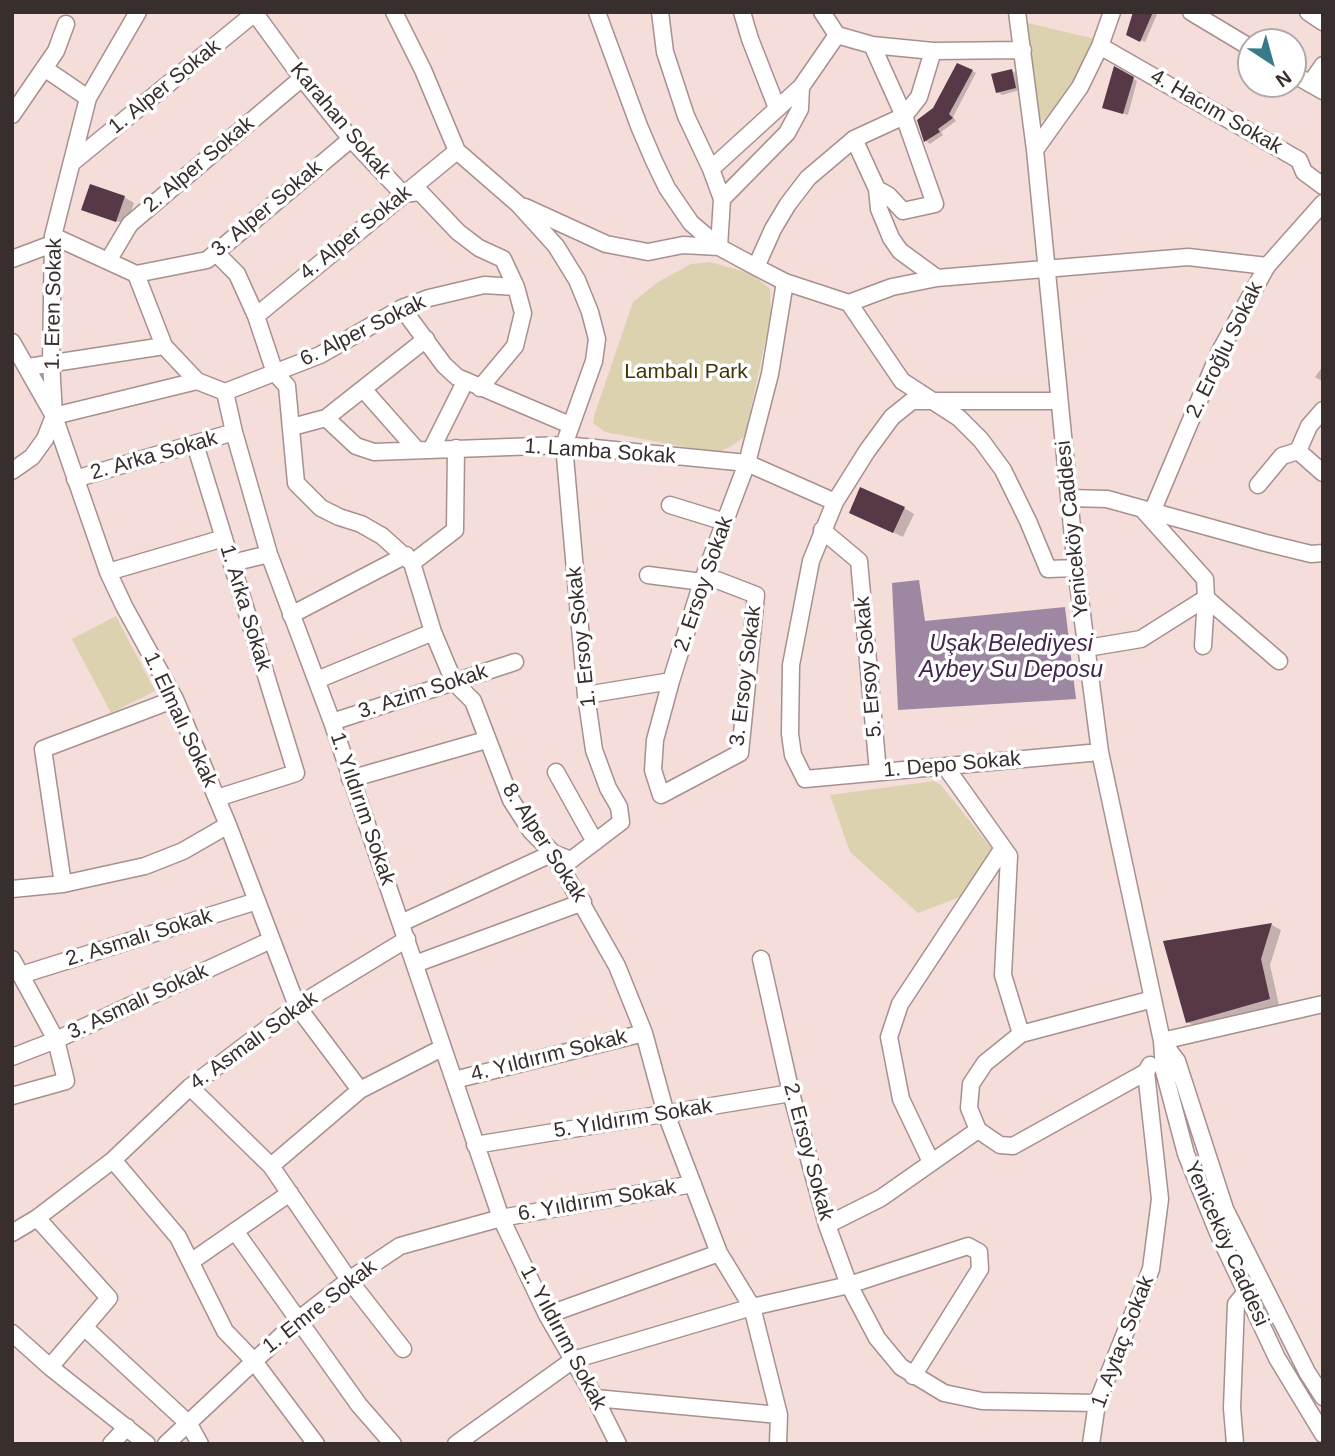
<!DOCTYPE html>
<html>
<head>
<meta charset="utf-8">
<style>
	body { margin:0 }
	#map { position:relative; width:1335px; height:1456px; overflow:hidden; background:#f5ddda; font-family:Arial,sans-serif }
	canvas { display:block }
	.frame { position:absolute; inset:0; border:14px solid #372e2d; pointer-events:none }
	.north { position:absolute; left:1237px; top:28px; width:70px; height:70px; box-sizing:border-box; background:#fff; border:2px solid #afabab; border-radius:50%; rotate:144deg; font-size:19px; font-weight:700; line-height:28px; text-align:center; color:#372e2d }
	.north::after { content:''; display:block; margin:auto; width:24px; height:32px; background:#377a8a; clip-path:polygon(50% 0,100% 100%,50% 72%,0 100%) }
</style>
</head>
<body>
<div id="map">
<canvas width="1335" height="1456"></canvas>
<div class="frame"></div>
<div class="north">N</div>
</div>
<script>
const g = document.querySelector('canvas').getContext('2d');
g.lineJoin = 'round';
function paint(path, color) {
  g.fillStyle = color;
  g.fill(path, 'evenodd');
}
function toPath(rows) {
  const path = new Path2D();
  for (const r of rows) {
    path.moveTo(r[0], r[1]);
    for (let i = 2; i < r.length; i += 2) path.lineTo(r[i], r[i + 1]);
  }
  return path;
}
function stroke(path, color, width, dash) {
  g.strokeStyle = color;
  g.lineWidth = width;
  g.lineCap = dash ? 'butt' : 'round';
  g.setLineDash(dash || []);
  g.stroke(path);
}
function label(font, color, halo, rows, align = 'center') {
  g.font = font + ' Arial,sans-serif';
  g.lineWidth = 7;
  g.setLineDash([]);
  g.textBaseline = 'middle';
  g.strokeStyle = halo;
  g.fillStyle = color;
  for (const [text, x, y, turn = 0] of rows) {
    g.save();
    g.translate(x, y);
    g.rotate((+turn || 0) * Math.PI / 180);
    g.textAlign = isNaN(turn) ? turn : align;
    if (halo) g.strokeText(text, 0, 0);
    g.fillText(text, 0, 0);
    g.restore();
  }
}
const green = toPath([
	[1028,23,1095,39,1080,79,1047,120,1037,121],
	[710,262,752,274,770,289,771,315,745,436,732,446,717,453,605,432,593,423,595,413,633,302,658,282,691,264],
	[116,616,155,691,111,713,72,639],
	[934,781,941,785,996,854,962,896,918,913,850,852,830,795]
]);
const water = toPath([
	[919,580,925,621,1065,607,1076,699,898,710,892,583]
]);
const shadow = toPath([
	[1135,12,1158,12,1145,42,1132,36],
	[1115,69,1137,81,1128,115,1108,109],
	[972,71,976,73,953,117,956,121,941,132,943,135,930,144,926,141,919,121,934,109],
	[1011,71,1016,73,1020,90,1002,95,998,92],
	[124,197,134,203,126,227,125,224,91,212,91,214,83,210],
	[1323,366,1323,382,1315,377],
	[904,508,914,514,903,537,861,517],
	[1272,925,1281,930,1270,965,1279,1005,1198,1028,1188,1022,1165,943]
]);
const building = toPath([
	[1133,12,1153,12,1140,42,1126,35],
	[957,63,973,70,949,114,953,118,938,129,940,132,924,142,917,120,933,108],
	[1114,66,1134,77,1123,114,1102,108],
	[1012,69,1016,88,996,93,991,74],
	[90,184,125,196,116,222,81,210],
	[860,487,905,507,893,533,849,513],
	[1272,923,1261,959,1270,999,1186,1023,1163,941]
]);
const minor = toPath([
	[394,12,423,70,457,151,518,204,556,246,577,280,590,312,597,339,594,361,564,445,586,695,594,750,608,788,619,807,621,822,571,860,553,853,401,923],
	[597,12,639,126,654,161,667,188,691,223,719,247,756,267,785,282,849,303],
	[742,12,750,39,777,108],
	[822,12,837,35,872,45,933,51],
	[1017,12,1035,150,1076,568,1100,752,1162,1041,1164,1071,1186,1154,1218,1233,1277,1358,1323,1434],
	[1191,12,1251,48],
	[1308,12,1323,22],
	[872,45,904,116,935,204,903,211,888,195,877,189],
	[1100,46,1299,160,1304,172,1323,186],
	[44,68,88,98],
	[1293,74,1323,91],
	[1310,84,1323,65],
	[12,115,56,51,66,24],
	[854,139,877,189,879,209,891,238,900,251,937,278],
	[1035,150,1080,87,1100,46,1112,12],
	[73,162,256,12],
	[711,169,801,87,837,35],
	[722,199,787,133,800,109,801,87],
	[525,207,606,244,648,252,683,245,719,247,722,199,711,169,686,116,665,52,660,12],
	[53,236,136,274,164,346,197,381,225,392,234,432,269,554,332,722,501,1218,547,1315,595,1398,618,1444],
	[216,253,237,274,256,316,275,373,287,386,296,483,321,508,339,517,361,524,382,536,412,563,433,632,454,682,473,701,511,800,531,831,553,853,617,966,644,1033,666,1114,719,1253,752,1307,779,1415,778,1444],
	[12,259,52,244],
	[108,261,130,224,302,78],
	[756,267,773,229,788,204,808,178,854,139,904,116,919,97,933,51,1023,50],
	[136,274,207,260,351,139],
	[849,303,892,287,937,278,1188,257,1267,266],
	[849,303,902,381,959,418,981,440,1003,470,1028,521,1048,569,1076,568],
	[402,308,444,365,457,377,570,425],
	[256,316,457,151],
	[12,342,54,416,108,572,124,606,175,699,228,825,297,1006,360,1090],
	[28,367,164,346],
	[480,388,515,346,523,313,516,287],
	[363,389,416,449],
	[225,392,320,355,402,308,429,298,484,285,516,287,503,259,479,248,458,232,420,192,403,194,351,139,302,78,254,12],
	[1059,401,912,401,892,417,867,451,835,502,811,561,791,665,790,734,793,755,805,779,1100,752],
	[54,416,197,381],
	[326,418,356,446,374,452,564,445,747,463,835,502],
	[292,427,326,418,426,339],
	[195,444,296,773,217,798],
	[432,448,465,382],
	[1298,451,1309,426,1323,410],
	[1298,451,1323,473],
	[12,471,32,457,45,439,54,416,51,361,53,236,88,98,138,12],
	[75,479,234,432],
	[1258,485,1282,456,1298,451],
	[1069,498,1107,499,1266,543,1311,554,1323,553],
	[670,505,725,522],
	[1143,510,1205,579,1206,598,1279,661],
	[1152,512,1220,351,1267,266,1323,203],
	[822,530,859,561,878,772],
	[232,563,269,554],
	[412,563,455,530,456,448],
	[108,572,224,538],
	[648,575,702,582,717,580,756,595,740,753,661,795,653,770,655,740,671,681,702,582,747,463,770,374,785,282],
	[291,615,406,555],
	[1203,646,1206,598],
	[1087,648,1141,639,1206,598],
	[317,680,433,632],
	[586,695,671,681],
	[332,722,515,662],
	[945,766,1009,856,1003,975,1021,1034],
	[556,772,595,842],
	[350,779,486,740],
	[63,884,43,749,175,699],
	[12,889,63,884,145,866,183,851,228,825],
	[12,959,56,1040,12,1057],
	[761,959,791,1093,827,1225,849,1285,877,1338,901,1367,944,1393,982,1401,1097,1403],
	[415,964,583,902],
	[21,975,257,901],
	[1162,1041,1177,1061,1225,1209,1307,1372,1323,1397],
	[1162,1041,1323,1004],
	[454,1080,644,1033],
	[190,1087,271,1166,349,1280,403,1349],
	[12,1096,66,1081,56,1040,271,940],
	[978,1130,1000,1145,1013,1146,1146,1072,1150,1065],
	[475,1145,791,1093],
	[113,1160,178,1237,225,1331,253,1360,316,1444],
	[931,1162,901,1099,889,1037,900,1004,1003,848],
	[271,1166,360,1090,442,1048],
	[37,1218,109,1298,50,1367],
	[827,1225,881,1198,978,1130,969,1108,971,1084,985,1063,1021,1034,1153,999],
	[235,1231,359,1405,393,1444],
	[12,1233,37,1218,113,1160,190,1087,297,1006,407,939],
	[192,1261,290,1193],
	[547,1315,719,1253],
	[84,1327,189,1424,200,1444],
	[12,1333,50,1367,147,1444],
	[595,1398,779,1415],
	[111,1444,127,1427],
	[166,1444,298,1320,349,1280,400,1246,501,1218,693,1184],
	[456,1444,573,1360,752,1307,849,1285,968,1246,979,1252,980,1269,913,1376],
	[1091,1444,1097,1403,1151,1269,1160,1199,1146,1072],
	[1235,1444,1232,1408,1236,1304,1246,1292]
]);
const streetNames = [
	["1. Alper Sokak",165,87,-39],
	["4. Hacım Sokak",1216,112,30],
	["Karahan Sokak",340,121,50],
	["2. Alper Sokak",199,165,-40],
	["3. Alper Sokak",267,209,-40],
	["4. Alper Sokak",356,233,-39],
	["1. Eren Sokak",54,304,-89],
	["6. Alper Sokak",363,331,-26],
	["2. Eroğlu Sokak",1225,350,-64],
	["1. Lamba Sokak",600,452,4],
	["2. Arka Sokak",154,456,-16],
	["Yeniceköy Caddesi",1073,529,-96],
	["2. Ersoy Sokak",704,584,-71],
	["1. Arka Sokak",245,608,73],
	["1. Ersoy Sokak",582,637,-96],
	["5. Ersoy Sokak",869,667,-95],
	["3. Ersoy Sokak",746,676,-83],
	["3. Azim Sokak",423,692,-18],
	["1. Elmalı Sokak",180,720,65],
	["1. Depo Sokak",952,765,-5],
	["1. Yıldırım Sokak",362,809,71],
	["8. Alper Sokak",544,843,57],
	["2. Asmalı Sokak",139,938,-17],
	["3. Asmalı Sokak",138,1002,-25],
	["4. Asmalı Sokak",254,1041,-36],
	["4. Yıldırım Sokak",549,1056,-14],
	["5. Yıldırım Sokak",633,1119,-9],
	["2. Ersoy Sokak",808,1152,75],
	["6. Yıldırım Sokak",597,1201,-10],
	["Yeniceköy Caddesi",1226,1244,66],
	["1. Emre Sokak",320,1307,-38],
	["1. Yıldırım Sokak",563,1338,62],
	["1. Aytaç Sokak",1123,1342,-69]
];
const parkNames = [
	["Lambalı Park",686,372]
];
const waterNames = [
	["Uşak Belediyesi",1011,645],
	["Aybey Su Deposu",1011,671]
];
paint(green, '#dcd2af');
paint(water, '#9d87a3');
paint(shadow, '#0003');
paint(building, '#573846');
stroke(minor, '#a7908d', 19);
stroke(minor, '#fff', 16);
label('21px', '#372e2d', '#fff', streetNames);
label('21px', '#413507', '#fff', parkNames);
label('italic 23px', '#43244c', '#fff', waterNames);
</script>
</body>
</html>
